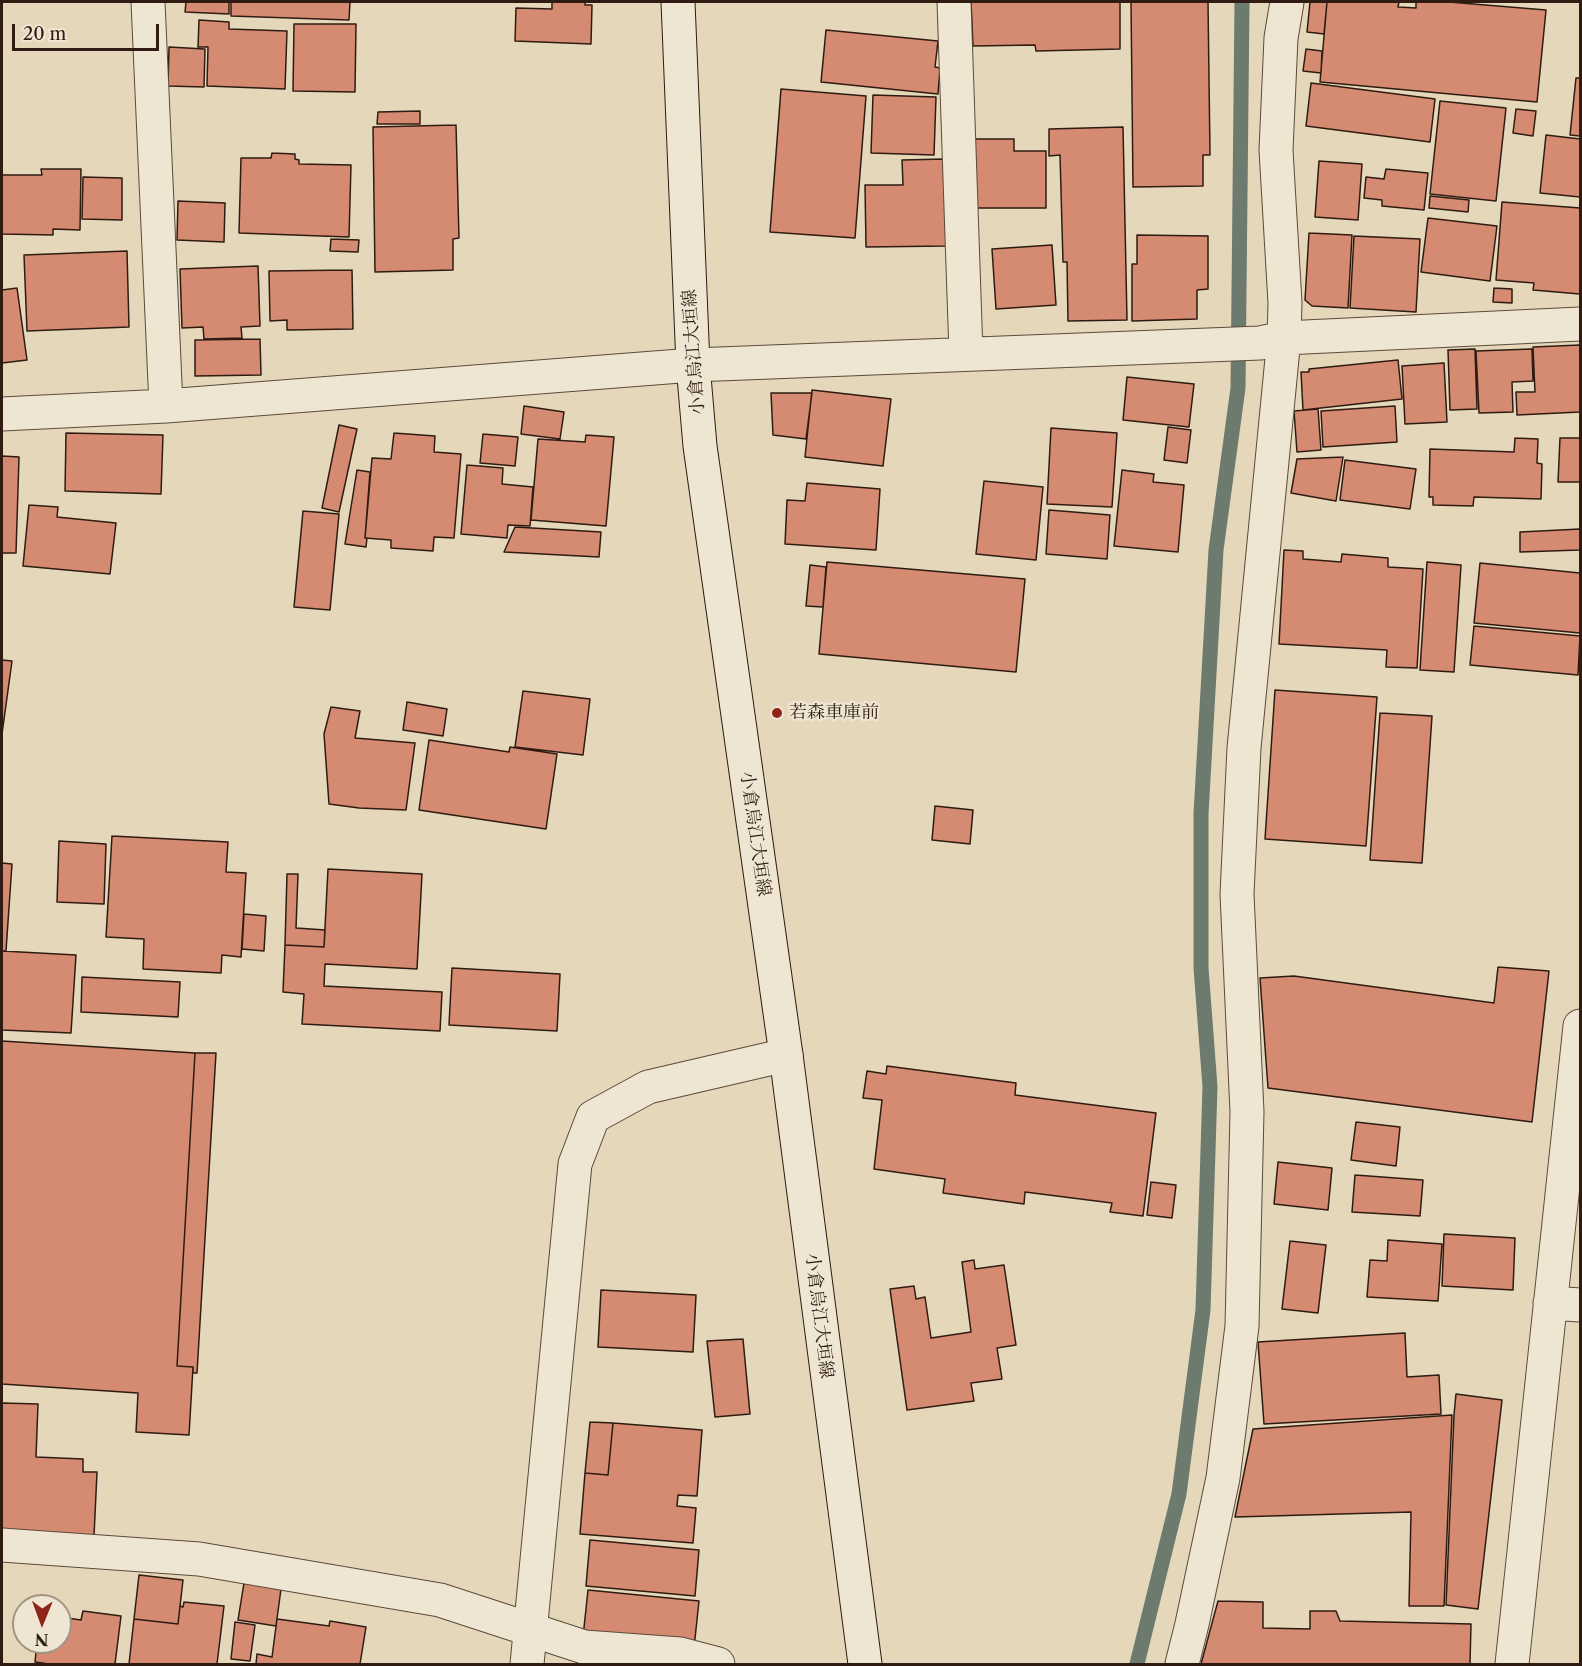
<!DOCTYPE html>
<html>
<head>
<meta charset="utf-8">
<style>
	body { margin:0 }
	#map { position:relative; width:1582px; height:1666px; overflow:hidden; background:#e5d7ba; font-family:"Libre Caslon Text",serif }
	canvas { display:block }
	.frame { position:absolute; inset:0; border:3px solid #2f1b11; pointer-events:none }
	.north { position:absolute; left:12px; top:1594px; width:60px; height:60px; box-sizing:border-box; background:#eee5d2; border:2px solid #a29485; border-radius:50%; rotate:181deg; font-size:16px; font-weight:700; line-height:24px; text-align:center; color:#2f1b11 }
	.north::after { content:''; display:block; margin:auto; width:21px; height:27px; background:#8f2418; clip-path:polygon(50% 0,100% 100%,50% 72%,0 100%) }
	.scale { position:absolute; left:12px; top:24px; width:147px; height:27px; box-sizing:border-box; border:3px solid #2f1b11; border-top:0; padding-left:8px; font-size:18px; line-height:21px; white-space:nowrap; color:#2f1b11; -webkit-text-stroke:4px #eee5d2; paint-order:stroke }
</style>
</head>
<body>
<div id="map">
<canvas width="1582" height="1666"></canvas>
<div class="frame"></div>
<div class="north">N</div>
<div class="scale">20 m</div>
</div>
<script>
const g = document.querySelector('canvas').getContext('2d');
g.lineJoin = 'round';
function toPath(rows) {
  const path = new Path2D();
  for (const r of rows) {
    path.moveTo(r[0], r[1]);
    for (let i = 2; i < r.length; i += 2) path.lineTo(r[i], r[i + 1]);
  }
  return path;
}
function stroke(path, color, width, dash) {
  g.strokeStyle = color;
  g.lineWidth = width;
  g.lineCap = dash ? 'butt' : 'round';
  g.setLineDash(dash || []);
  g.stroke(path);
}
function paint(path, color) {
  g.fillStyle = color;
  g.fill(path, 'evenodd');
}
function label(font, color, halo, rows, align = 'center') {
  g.font = font + ' "Libre Caslon Text","Noto Serif JP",serif';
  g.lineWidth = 4.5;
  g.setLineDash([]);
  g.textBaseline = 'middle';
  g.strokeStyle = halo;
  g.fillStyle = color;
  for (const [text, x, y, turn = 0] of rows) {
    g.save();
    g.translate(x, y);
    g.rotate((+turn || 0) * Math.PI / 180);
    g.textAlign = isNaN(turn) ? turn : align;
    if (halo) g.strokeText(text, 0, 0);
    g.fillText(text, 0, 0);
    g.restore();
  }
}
const stream = toPath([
	[1137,1664,1179,1494,1203,1310,1210,1087,1201,968,1201,814,1216,550,1238,388,1242,2]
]);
const building = toPath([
	[186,2,229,2,229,14,185,12,186,2],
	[231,2,350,2,349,20,231,16,231,2],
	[552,2,585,2,585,5,592,5,591,44,515,41,516,8,552,9,552,2],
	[971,2,1120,2,1120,49,1036,51,1035,45,973,46,971,2],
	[1131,2,1208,2,1210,155,1203,155,1203,186,1133,187,1131,2],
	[1310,2,1327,2,1324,34,1307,32,1310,2],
	[1327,2,1399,2,1398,7,1416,8,1416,2,1449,2,1546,10,1537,102,1320,82,1327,2],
	[199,20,229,22,229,29,287,31,285,89,207,86,208,47,198,47,199,20],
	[294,24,356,24,355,92,293,91,294,24],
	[826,30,938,41,935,67,940,68,938,94,821,82,826,30],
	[169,47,205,49,204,87,168,86,169,47],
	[1306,49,1322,51,1321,73,1303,71,1306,49],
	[1576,78,1580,78,1580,136,1570,135,1576,78],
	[1311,83,1435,99,1430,142,1306,126,1311,83],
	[781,89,866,96,855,238,770,232,781,89],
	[873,95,936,97,934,155,871,153,873,95],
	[1440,101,1506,108,1496,201,1430,194,1440,101],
	[1516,109,1536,111,1533,136,1513,133,1516,109],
	[420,111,420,124,377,124,378,112,420,111],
	[456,125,459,238,453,239,453,270,375,272,373,127,456,125],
	[1123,127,1127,320,1068,321,1067,262,1063,262,1060,155,1049,156,1049,129,1123,127],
	[1546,135,1580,139,1580,197,1540,193,1546,135],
	[975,139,1014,139,1014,151,1046,151,1046,208,976,208,975,139],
	[272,153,295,154,295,159,299,160,299,164,351,165,349,237,239,233,241,158,271,158,272,153],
	[945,159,946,246,866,247,865,185,903,185,902,160,945,159],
	[1319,161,1362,164,1358,220,1315,217,1319,161],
	[41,169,81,169,80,230,53,229,53,235,2,234,2,175,42,175,41,169],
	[1386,169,1428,173,1424,210,1382,206,1382,200,1364,198,1366,177,1384,179,1386,169],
	[83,177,122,178,122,220,82,219,83,177],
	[1430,196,1469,200,1468,212,1429,208,1430,196],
	[178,201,225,203,224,242,177,240,178,201],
	[1502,202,1580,208,1580,294,1533,290,1534,283,1496,280,1502,202],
	[1428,218,1497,226,1490,281,1421,272,1428,218],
	[1309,233,1352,235,1348,308,1312,306,1305,300,1309,233],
	[1137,235,1208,236,1208,289,1197,290,1197,319,1132,321,1132,264,1137,264,1137,235],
	[1354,236,1420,239,1416,312,1350,308,1354,236],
	[331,239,359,240,358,252,330,251,331,239],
	[1052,245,1056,305,996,309,992,249,1052,245],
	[127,251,129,327,27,331,24,255,127,251],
	[258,266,260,326,241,327,242,338,204,339,203,327,182,328,180,269,258,266],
	[352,270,353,329,287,330,287,320,270,321,269,271,352,270],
	[17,288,27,360,2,363,2,290,17,288],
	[1494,288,1512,289,1512,303,1493,302,1494,288],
	[260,339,261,375,195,376,195,340,260,339],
	[1580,345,1580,412,1517,415,1516,392,1535,392,1533,347,1580,345],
	[1475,349,1477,409,1450,410,1448,350,1475,349],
	[1532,349,1533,381,1512,382,1513,412,1479,413,1476,351,1532,349],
	[1398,360,1402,399,1303,410,1301,372,1309,372,1309,369,1398,360],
	[1444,363,1447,422,1405,424,1402,366,1444,363],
	[1127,377,1194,384,1189,427,1123,420,1127,377],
	[812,390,891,399,883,466,805,457,812,390],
	[771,393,812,393,806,439,773,435,771,393],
	[524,406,564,412,560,439,521,434,524,406],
	[1395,406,1397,442,1323,447,1321,411,1395,406],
	[1318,409,1321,450,1297,452,1294,411,1318,409],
	[339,425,357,429,339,512,322,508,339,425],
	[1168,427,1191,430,1187,463,1164,460,1168,427],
	[1051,428,1117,433,1112,507,1047,504,1051,428],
	[66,433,163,435,161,494,65,491,66,433],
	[394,433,435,436,434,452,461,454,454,538,434,537,433,551,391,548,391,540,365,538,372,458,391,459,394,433],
	[483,434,518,437,515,466,480,463,483,434],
	[586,435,614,437,606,526,531,520,538,439,585,442,586,435],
	[1515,438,1538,439,1537,463,1542,464,1541,499,1474,497,1473,506,1433,505,1433,497,1429,497,1430,449,1514,452,1515,438],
	[1560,438,1580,438,1580,482,1558,482,1560,438],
	[2,456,19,457,16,553,2,553,2,456],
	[1343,457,1336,501,1291,493,1297,459,1343,457],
	[1345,460,1416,469,1410,509,1340,500,1345,460],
	[467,465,503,468,502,484,533,487,530,526,508,525,507,538,461,534,467,465],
	[357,470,370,472,365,538,367,538,366,547,345,544,357,470],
	[1122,470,1154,474,1153,482,1184,485,1178,552,1114,546,1122,470],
	[984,481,1043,487,1036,560,976,554,984,481],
	[807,483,880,489,876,550,785,544,787,500,805,501,807,483],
	[29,505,58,507,57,517,116,523,110,574,23,566,29,505],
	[1049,510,1110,515,1107,559,1046,554,1049,510],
	[303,511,339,514,330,610,294,607,303,511],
	[515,527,601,532,599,557,504,552,515,527],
	[1580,529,1580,550,1520,552,1520,532,1580,529],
	[1284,550,1303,551,1303,559,1341,562,1342,554,1388,558,1388,567,1423,569,1417,668,1386,667,1387,650,1279,644,1284,550],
	[827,562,1025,579,1016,672,819,654,827,562],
	[1427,562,1461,565,1454,672,1420,670,1427,562],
	[1480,563,1580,573,1580,633,1474,623,1480,563],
	[810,565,826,567,823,607,806,606,810,565],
	[1474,626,1580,636,1578,675,1470,665,1474,626],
	[2,660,12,661,2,734,2,660],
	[1275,690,1377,697,1366,846,1265,839,1275,690],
	[523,691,590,699,583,755,515,747,523,691],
	[407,702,447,709,443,736,403,730,407,702],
	[331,707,360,711,355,738,415,743,406,810,359,808,329,804,324,734,331,707],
	[1380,713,1432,716,1422,863,1370,860,1380,713],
	[429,740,509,752,510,747,557,754,546,829,419,810,429,740],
	[935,806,973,810,970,844,932,840,935,806],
	[112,836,228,842,226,872,246,873,241,957,222,955,221,973,143,969,144,939,106,937,112,836],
	[59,841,106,844,104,904,57,902,59,841],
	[2,863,12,864,6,951,2,951,2,863],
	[328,869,422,874,417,969,325,964,324,986,442,992,440,1031,302,1024,304,994,283,992,285,945,324,947,328,869],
	[287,874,298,874,296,928,325,930,324,947,285,945,287,874],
	[244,914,266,916,264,951,242,949,244,914],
	[2,951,76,955,71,1033,2,1030,2,951],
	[1498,967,1549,971,1532,1122,1268,1088,1260,978,1294,976,1494,1003,1498,967],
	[452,968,560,974,557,1031,449,1025,452,968],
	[82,977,180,982,178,1017,81,1012,82,977],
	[2,1041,195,1053,177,1366,193,1367,189,1435,136,1432,138,1393,2,1384,2,1041],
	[195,1053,216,1053,197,1373,193,1373,193,1367,177,1366,195,1053],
	[887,1066,1016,1083,1015,1095,1156,1113,1143,1216,1110,1212,1112,1203,1025,1192,1024,1204,943,1193,945,1179,874,1169,882,1100,863,1098,867,1071,886,1074,887,1066],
	[1356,1122,1400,1127,1396,1166,1351,1160,1356,1122],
	[1278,1162,1332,1168,1328,1210,1274,1204,1278,1162],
	[1355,1175,1423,1180,1420,1216,1352,1212,1355,1175],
	[1151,1182,1176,1185,1172,1218,1147,1215,1151,1182],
	[1444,1234,1515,1238,1513,1290,1442,1286,1444,1234],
	[1388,1240,1442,1244,1438,1301,1367,1297,1370,1260,1387,1261,1388,1240],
	[1290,1241,1326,1245,1318,1313,1282,1309,1290,1241],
	[974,1260,975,1269,1004,1265,1016,1345,997,1348,1002,1379,971,1383,974,1401,907,1410,890,1289,914,1286,916,1299,925,1297,931,1338,971,1332,962,1262,974,1260],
	[601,1290,696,1295,693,1352,598,1347,601,1290],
	[1405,1333,1407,1377,1439,1375,1441,1414,1264,1424,1258,1342,1405,1333],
	[743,1339,750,1414,715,1417,707,1341,743,1339],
	[1456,1394,1502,1400,1478,1609,1446,1605,1454,1415,1456,1394],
	[2,1403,38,1404,36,1457,83,1459,83,1472,97,1472,94,1536,2,1532,2,1403],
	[1452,1415,1444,1606,1409,1606,1411,1512,1235,1517,1253,1429,1452,1415],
	[590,1422,613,1423,608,1475,585,1473,590,1422],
	[613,1423,702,1430,697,1496,678,1495,677,1506,696,1508,693,1543,580,1534,585,1473,608,1475,613,1423],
	[590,1540,699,1550,695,1596,586,1586,590,1540],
	[139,1575,183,1580,178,1624,134,1619,139,1575],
	[244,1583,281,1589,276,1626,238,1620,244,1583],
	[588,1590,699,1601,694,1648,583,1637,588,1590],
	[1218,1601,1263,1602,1263,1628,1310,1629,1310,1611,1336,1611,1340,1621,1471,1624,1470,1664,1201,1664,1218,1601],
	[184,1602,224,1606,217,1664,129,1664,134,1619,178,1624,180,1606,183,1607,184,1602],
	[83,1611,121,1616,115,1664,49,1664,35,1662,37,1642,60,1642,60,1617,81,1620,83,1611],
	[277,1619,329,1626,330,1621,366,1627,360,1664,256,1664,257,1654,272,1657,277,1619],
	[235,1622,255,1625,250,1661,231,1659,235,1622]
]);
const minor = toPath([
	[148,2,166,406],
	[954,2,966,354],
	[2,414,166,406,693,365,1260,343,1284,338,1580,324],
	[1550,1303,1580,1305],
	[2,1545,199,1559,440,1600,584,1647,680,1654,718,1664],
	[527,1664,575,1164,593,1117,648,1087,786,1055],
	[1182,1664,1192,1624,1223,1478,1242,1326,1247,1112,1237,894,1244,748,1284,338,1285,303,1276,150,1281,38,1287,2],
	[1512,1664,1580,1026]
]);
const secondary = toPath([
	[678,2,693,365,700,446,786,1055,865,1664]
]);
const markers = [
	[777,713,6,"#8f2418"]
];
const streetNames = [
	["小倉烏江大垣線",694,352,-94],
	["小倉烏江大垣線",755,834,82],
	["小倉烏江大垣線",819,1316,83]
];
const poiNames = [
	["若森車庫前",789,713]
];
stroke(stream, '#6d7a6e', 15);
paint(building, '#d58b72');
stroke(building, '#2f1b11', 1.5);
stroke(minor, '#5c4a3b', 35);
stroke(secondary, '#2f1b11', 35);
stroke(minor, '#eee5d2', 33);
stroke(secondary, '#eee5d2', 33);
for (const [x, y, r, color] of markers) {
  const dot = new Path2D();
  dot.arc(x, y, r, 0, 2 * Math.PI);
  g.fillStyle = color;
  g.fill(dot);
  stroke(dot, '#eee5d2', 2);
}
label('18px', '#2f1b11', '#eee5d2', streetNames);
label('18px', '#2f1b11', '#eee5d2', poiNames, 'left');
</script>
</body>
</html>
